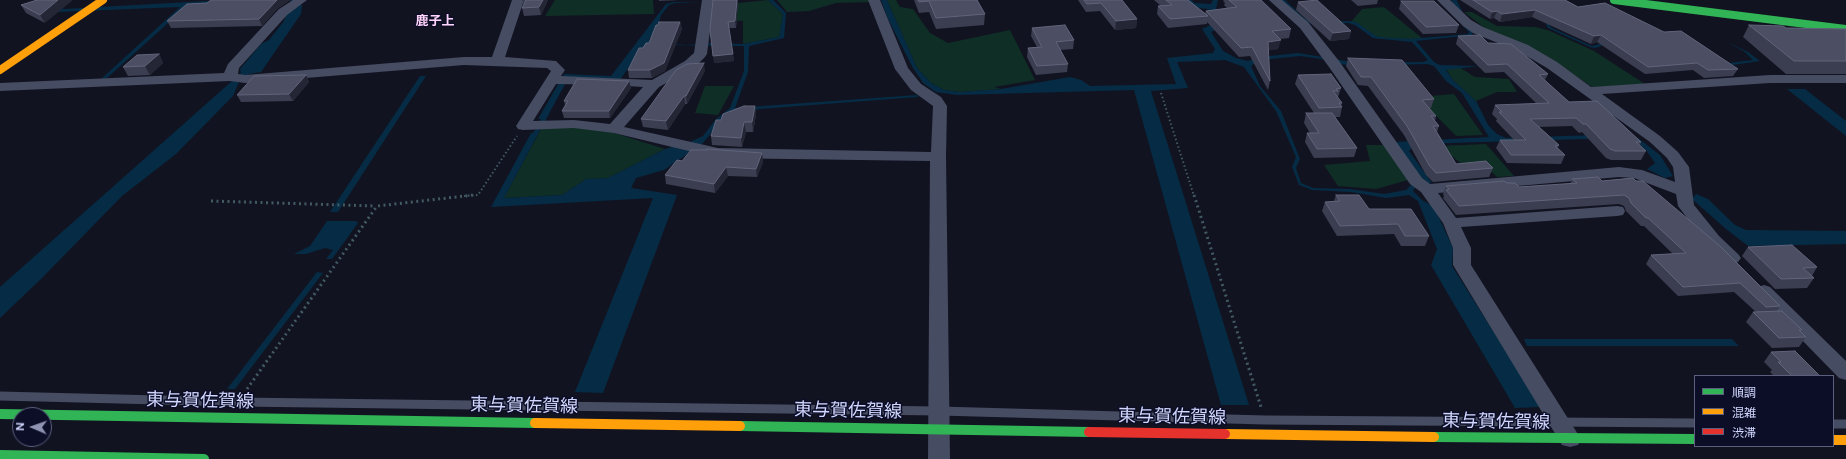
<!DOCTYPE html>
<html>
<head>
<meta charset="utf-8">
<style>
	body { margin:0 }
	#map { position:relative; width:1846px; height:459px; overflow:hidden; background:#121321; font-family:Figtree,"Noto Sans JP",sans-serif }
	canvas { display:block }
	.legend { position:absolute; left:1694px; top:375px; width:140px; height:72px; box-sizing:border-box; background:#0c0e27; border:1px solid #5b5f7d; margin:0; padding:5px 7px; list-style:none; font-size:12px; color:#d2d8ff }
	.legend li { display:flex; align-items:center; gap:8px; height:20px }
	.legend b { width:20px; border:1px solid #5b5f7d }
	.north { position:absolute; left:12px; top:407px; width:40px; height:40px; box-sizing:border-box; background:#0c0e27; border:1px solid #5b5f7d; border-radius:50%; rotate:272deg; font-size:11px; font-weight:700; line-height:16px; text-align:center; color:#d2d8ff }
	.north::after { content:''; display:block; margin:auto; width:14px; height:18px; background:#8f93b1; clip-path:polygon(50% 0,100% 100%,50% 72%,0 100%) }
</style>
</head>
<body>
<div id="map">
<canvas width="1846" height="459"></canvas>
<ul class="legend">
<li><b style="height:5px;background:#30b455"></b>順調</li>
<li><b style="height:5px;background:#ff9f0a"></b>混雑</li>
<li><b style="height:5px;background:#e5322d"></b>渋滞</li>
</ul>
<div class="north">N</div>
</div>
<script>
const g = document.querySelector('canvas').getContext('2d');
g.lineJoin = 'round';
function paint(path, color) {
  g.fillStyle = color;
  g.fill(path, 'evenodd');
}
function toPath(rows) {
  const path = new Path2D();
  for (const r of rows) {
    path.moveTo(r[0], r[1]);
    for (let i = 2; i < r.length; i += 2) path.lineTo(r[i], r[i + 1]);
  }
  return path;
}
function stroke(path, color, width, dash) {
  g.strokeStyle = color;
  g.lineWidth = width;
  g.lineCap = dash ? 'butt' : 'round';
  g.setLineDash(dash || []);
  g.stroke(path);
}
function label(font, color, halo, rows, align = 'center') {
  g.font = font + ' Figtree,"Noto Sans JP",sans-serif';
  g.lineWidth = 3;
  g.setLineDash([]);
  g.textBaseline = 'middle';
  g.strokeStyle = halo;
  g.fillStyle = color;
  for (const [text, x, y, turn = 0] of rows) {
    g.save();
    g.translate(x, y);
    g.rotate((+turn || 0) * Math.PI / 180);
    g.textAlign = isNaN(turn) ? turn : align;
    if (halo) g.strokeText(text, 0, 0);
    g.fillText(text, 0, 0);
    g.restore();
  }
}
const green = toPath([
	[555,0,653,0,654,14,545,16],
	[768,0,783,14,779,37,743,44,743,21,725,20,728,4],
	[777,0,871,0,871,2,836,3,809,11,787,12],
	[887,0,896,0,900,7,913,9,930,33,948,43,1010,30,1035,80,994,87,1001,89,960,92,944,90,931,83,917,68],
	[1384,7,1423,39,1378,39,1351,22,1362,9],
	[1464,12,1472,12,1497,26,1536,27,1550,31,1594,51,1645,84,1592,87,1554,61,1486,29],
	[1459,67,1475,77,1509,79,1517,92,1497,92,1476,101,1453,80,1446,69],
	[705,86,734,86,718,115,695,113],
	[1454,94,1483,135,1456,136,1418,97],
	[572,126,608,131,665,149,608,178,586,179,562,195,504,198,542,127],
	[1486,144,1514,176,1497,177,1483,164,1462,164,1439,146],
	[1366,145,1386,145,1408,180,1376,189,1338,186,1324,165,1370,161]
]);
const water = toPath([
	[33,0,49,0,64,9,225,0,186,7,107,78,101,79,180,7,57,12],
	[290,0,299,0,302,6,301,14,261,72,249,74,239,82,233,96,176,154,122,196,41,279,0,318,0,287,241,73,240,69,261,44,269,40,284,21,286,15,294,8],
	[768,0,773,0,786,13,784,38,749,46,748,72,735,108,917,95,918,97,759,109,723,119,702,144,664,170,636,178,631,188,677,195,603,393,575,392,653,198,491,207,531,133,539,132,504,198,562,195,586,179,608,178,665,149,690,142,703,136,716,119,730,108,744,71,744,46,661,45,638,54,620,80,568,79,546,119,538,119,564,74,611,76,666,4,674,2,700,2,675,3,669,5,661,15,657,29,649,39,652,43,687,45,712,43,743,44,779,37,783,14],
	[881,0,887,0,917,68,931,83,944,90,960,92,1001,89,1070,77,1081,80,1090,86,1176,84,1167,58,1213,53,1215,49,1202,29,1213,24,1215,18,1208,9,1190,7,1181,0,1192,0,1194,3,1211,4,1213,0,1218,0,1216,9,1223,20,1223,26,1211,32,1223,51,1236,58,1248,61,1260,57,1298,53,1358,63,1423,62,1428,60,1412,42,1373,38,1355,25,1348,23,1313,25,1302,19,1280,0,1285,0,1304,18,1314,23,1347,21,1356,22,1376,36,1388,38,1410,39,1468,34,1469,32,1462,25,1473,31,1472,35,1416,41,1434,62,1440,65,1479,66,1446,70,1453,80,1476,101,1488,125,1497,134,1506,138,1624,134,1638,138,1660,155,1673,176,1665,178,1647,169,1655,163,1646,150,1633,140,1621,138,1449,143,1414,146,1409,151,1432,183,1416,186,1413,191,1422,200,1434,207,1453,248,1452,266,1541,407,1515,408,1431,265,1437,249,1418,201,1409,195,1386,198,1351,192,1312,190,1299,185,1292,167,1296,157,1276,111,1244,67,1225,60,1177,62,1188,88,1151,91,1249,405,1221,405,1134,90,957,95,936,92,923,83,913,68,888,19],
	[1300,56,1322,59,1340,64,1356,66,1427,64,1434,66,1446,81,1462,93,1489,137,1396,142,1423,181,1411,185,1406,190,1384,194,1350,189,1313,188,1301,183,1296,168,1300,159,1281,111,1260,86,1251,66,1260,60],
	[1564,17,1561,22,1549,25,1552,28,1592,46,1622,38,1643,42,1690,60,1729,63,1753,60,1745,52,1727,42,1748,52,1760,61,1733,65,1689,61,1643,44,1626,40,1618,40,1595,48,1590,47,1548,28,1546,24],
	[420,76,426,76,338,212,330,212],
	[1787,89,1805,89,1846,121,1846,136],
	[1696,194,1708,199,1735,225,1746,230,1846,231,1846,244,1748,246,1726,229,1692,199],
	[327,221,356,221,358,223,332,259,326,259,333,250,325,248,306,254,294,254,310,246],
	[317,272,323,273,235,389,227,389],
	[1524,339,1732,339,1739,346,1527,346]
]);
const stream = toPath([
	[1454,0,1460,12],
	[533,138,547,113]
]);
const pathFar1 = toPath([
	[1161,93,1194,196],
	[464,196,478,195,517,136]
]);
const path = toPath([
	[1194,195,1261,407],
	[211,201,376,206],
	[247,389,377,206,474,195]
]);
const lane = toPath([
	[0,396,238,402,939,411,1265,420,1695,423],
	[1833,424,1846,424]
]);
const street = toPath([
	[293,0,307,0,287,15,239,68,238,74,245,75,464,57,492,57,512,0,524,0,505,57,556,61,565,70,561,76,652,80,685,61,694,53,702,0,714,0,707,54,705,57,695,67,659,87,624,127,718,148,931,152,933,106,911,90,895,69,868,0,880,0,908,68,921,84,941,97,947,106,946,157,950,459,928,459,930,161,718,158,614,133,574,128,523,130,518,129,516,126,551,71,547,68,464,65,245,83,230,81,0,91,0,83,224,73,228,64,279,9,293,0],
	[556,84,610,85,643,87,610,124,574,120,533,121,556,84],
	[1269,0,1282,0,1308,22,1339,61,1422,178,1430,184,1619,167,1642,170,1675,182,1673,167,1667,158,1650,142,1547,68,1518,51,1473,33,1463,26,1437,0,1450,0,1471,20,1483,27,1528,45,1557,62,1591,87,1770,75,1846,75,1846,83,1770,83,1602,94,1660,136,1678,152,1689,167,1694,205,1719,236,1738,254,1741,258,1738,262,1732,264,1726,262,1707,244,1678,206,1676,194,1634,178,1619,177,1438,193,1456,218,1617,206,1623,207,1625,211,1623,215,1617,216,1461,227,1471,248,1471,265,1581,439,1578,445,1570,447,1562,445,1453,265,1453,248,1443,223,1421,192,1410,184,1329,67,1300,28,1269,0],
	[1764,285,1770,287,1846,361,1846,380,1839,378,1758,295,1755,291,1758,287,1764,285]
]);
const fastFar1 = toPath([
	[1614,0,1846,29]
]);
const fast = toPath([
	[0,414,535,423],
	[740,426,1089,432],
	[1434,437,1695,439],
	[0,455,204,459]
]);
const slowFar1 = toPath([
	[0,70,103,0]
]);
const slow = toPath([
	[535,423,740,426],
	[1225,434,1434,437],
	[1833,440,1846,440]
]);
const jam = toPath([
	[1089,432,1225,434]
]);
const wall = toPath([
	[37,0,45,23,26,13,21,5],
	[211,0,290,0,278,8,262,26,171,28,167,21,207,3],
	[522,0,548,0,541,15,524,16,522,8,524,5],
	[659,0,679,0,659,1],
	[713,0,738,0,736,28,729,28,734,61,714,63],
	[914,0,977,0,985,14,984,25,936,29,929,12,919,13],
	[1078,0,1122,0,1137,19,1136,28,1115,30,1100,11,1086,12],
	[1154,0,1188,0,1205,13,1206,11,1227,8,1224,5,1225,3,1223,1,1224,0,1261,0,1291,29,1289,38,1280,39,1278,49,1268,50,1270,81,1268,90,1250,56,1239,57,1207,22,1207,24,1168,28,1157,14,1158,6,1161,6],
	[1351,0,1378,0,1377,4,1358,6],
	[1460,0,1565,0,1578,7,1738,69,1733,76,1704,78,1693,70,1645,74,1597,42,1591,44,1532,17,1500,22,1494,18,1490,19],
	[1401,1,1459,25,1456,33,1423,34,1399,9],
	[1298,2,1351,31,1349,39,1330,41,1296,10],
	[680,22,682,29,665,71,652,78,629,78,628,70,643,48,649,43],
	[1749,25,1786,28,1846,29,1846,74,1786,74,1743,37],
	[1032,28,1074,40,1073,49,1060,50,1068,64,1067,72,1036,75,1027,57,1028,48,1037,47,1031,36],
	[1458,36,1488,43,1548,74,1545,80,1569,102,1641,142,1640,145,1646,151,1641,160,1611,160,1606,158,1582,132,1579,133,1572,126,1539,127,1559,145,1558,148,1565,155,1561,164,1507,163,1496,148,1500,140,1514,140,1496,121,1497,119,1492,114,1495,105,1537,104,1504,72,1485,73,1456,44],
	[159,54,163,63,150,75,128,76,123,67],
	[1348,58,1434,99,1431,108,1429,108,1436,116,1435,121,1439,126,1437,132,1456,164,1493,168,1489,177,1433,182,1426,175,1404,135,1368,86,1358,85,1346,66],
	[705,71,687,104,685,104,668,130,643,127,641,119],
	[306,75,309,82,293,101,241,102,237,95],
	[1298,75,1341,88,1338,97,1342,103,1341,106,1342,107,1340,117,1335,117,1357,148,1354,157,1314,158,1305,142,1307,133,1310,133,1304,123,1306,113,1314,113,1295,84],
	[629,81,631,88,610,118,564,118,562,111,565,105,564,101],
	[755,106,756,115,753,132,746,132,742,147,712,145,711,136,721,120],
	[762,153,763,162,757,177,728,176,715,193,666,184,665,175,682,161],
	[1633,178,1780,306,1777,311,1802,330,1801,331,1806,337,1799,347,1772,348,1746,322,1753,312,1756,312,1734,292,1678,296,1646,264,1651,255,1673,254,1644,226,1641,226,1626,211,1624,206,1619,204,1456,215,1443,198,1444,196,1443,194,1446,186,1507,183,1519,187,1570,184,1572,179,1602,181],
	[1336,195,1369,209,1429,236,1425,246,1401,246,1394,234,1337,236,1322,211,1325,202,1334,201],
	[1748,247,1817,267,1812,276,1814,278,1807,288,1775,289,1742,256],
	[1771,352,1820,376,1774,376,1770,372,1772,370,1764,362]
]);
const shadedWall = toPath([
	[58,0,73,0,45,23,40,15],
	[277,0,290,0,278,8,262,26,259,19],
	[543,0,548,0,541,15,539,7],
	[737,0,738,0,736,28,735,21],
	[1535,10,1532,17,1500,22,1502,14],
	[1497,11,1494,18,1490,19,1492,12],
	[1137,19,1136,28,1115,30,1116,21],
	[680,22,682,29,665,71,652,78,650,70],
	[1351,31,1349,39,1330,41,1333,33],
	[1601,35,1597,42,1591,44,1594,36],
	[1281,40,1278,49,1266,51,1268,42],
	[159,54,163,63,150,75,145,66],
	[733,54,734,61,714,63,713,56],
	[704,63,705,71,687,104,686,96],
	[306,75,309,82,293,101,289,94],
	[629,81,631,88,610,118,609,111],
	[684,96,685,104,668,130,666,121],
	[755,106,756,115,753,132,752,122],
	[744,122,746,132,742,147,741,138],
	[762,153,763,162,757,177,756,169],
	[726,167,728,176,715,193,714,184]
]);
const building = toPath([
	[37,0,58,0,40,15,21,5,37,0],
	[211,0,277,0,259,19,167,21,187,4,207,3,211,0],
	[526,0,543,0,539,7,522,8,526,0],
	[713,0,737,0,735,21,728,22,733,54,713,56,710,30,713,0],
	[918,0,977,0,985,14,936,18,929,1,919,2,918,0],
	[1084,0,1122,0,1137,19,1116,21,1101,3,1087,4,1084,0],
	[1166,0,1188,0,1208,16,1170,19,1158,6,1172,5,1166,0],
	[1229,0,1261,0,1291,29,1272,31,1281,40,1268,42,1270,81,1252,47,1241,48,1206,11,1237,7,1229,0],
	[1317,0,1351,31,1333,33,1298,2,1317,0],
	[1473,0,1565,0,1578,7,1605,3,1664,32,1681,31,1738,69,1708,70,1697,63,1648,67,1601,35,1594,36,1535,10,1502,14,1497,11,1492,12,1473,0],
	[1401,1,1434,1,1459,25,1426,27,1401,1],
	[659,22,680,22,664,63,650,70,628,70,639,48,643,48,646,43,649,43,656,25,658,25,659,22],
	[1065,25,1074,40,1056,42,1068,64,1037,66,1028,48,1042,47,1032,28,1065,25],
	[1749,25,1783,26,1786,28,1846,29,1846,61,1794,61,1749,25],
	[1480,35,1488,43,1511,44,1548,74,1539,75,1569,102,1597,101,1641,142,1636,142,1646,151,1615,151,1610,149,1586,124,1583,124,1576,118,1530,119,1559,145,1555,146,1565,155,1511,155,1500,140,1526,140,1499,112,1502,112,1495,105,1549,103,1507,64,1488,65,1458,36,1480,35],
	[159,54,145,66,123,67,137,55,159,54],
	[1348,58,1402,60,1434,99,1422,100,1436,116,1431,116,1439,126,1433,126,1456,164,1486,161,1493,168,1436,173,1429,165,1407,126,1371,77,1361,77,1348,58],
	[704,63,686,96,684,96,666,121,641,119,676,70,687,64,704,63],
	[1331,74,1341,88,1336,89,1338,91,1333,91,1342,103,1339,103,1342,107,1319,108,1298,75,1331,74],
	[306,75,289,94,237,95,254,76,306,75],
	[577,79,629,81,609,111,562,111,568,101,564,101,577,79],
	[744,106,755,106,752,122,744,122,741,138,711,136,716,120,721,120,723,114,744,106],
	[1306,113,1332,113,1357,148,1317,149,1307,133,1319,133,1306,113],
	[707,149,762,153,756,169,726,167,714,184,665,175,677,160,682,161,691,150,707,150,707,149],
	[1598,177,1602,181,1633,178,1636,181,1643,181,1721,247,1780,306,1766,307,1740,283,1683,287,1651,255,1686,253,1648,218,1646,218,1631,203,1629,198,1624,195,1459,206,1446,190,1449,189,1446,186,1504,181,1507,183,1515,183,1519,187,1577,183,1572,179,1598,177],
	[1336,195,1359,195,1369,209,1411,209,1429,236,1405,236,1398,224,1340,226,1325,202,1340,201,1336,195],
	[1792,245,1817,267,1803,268,1814,278,1781,279,1748,247,1792,245],
	[1782,311,1802,330,1799,330,1806,337,1779,338,1753,312,1782,311],
	[1795,351,1820,376,1792,376,1778,362,1781,362,1771,352,1795,351]
]);
const farNeighbourhoodnames = [
	["鹿子上",435,21]
];
const nearStreetnames = [
	["東与賀佐賀線",200,401,1],
	["東与賀佐賀線",524,406,1],
	["東与賀佐賀線",848,411,1],
	["東与賀佐賀線",1172,417,1],
	["東与賀佐賀線",1496,422,1]
];
paint(green, '#0f2e26');
paint(water, '#052c44');
stroke(stream, '#052c44', 4.5);
stroke(pathFar1, '#425a62', 2, [1.5, 2.5]);
stroke(path, '#425a62', 3, [2, 3.5]);
stroke(lane, '#464c62', 9);
paint(street, '#464c62');
stroke(fastFar1, '#30b455', 8);
stroke(fast, '#30b455', 10);
stroke(slowFar1, '#ff9f0a', 8);
stroke(slow, '#ff9f0a', 10);
stroke(jam, '#e5322d', 10);
paint(wall, '#3b3e50');
paint(shadedWall, '#242635');
paint(building, '#4c4e63');
stroke(building, '#61647b', 1);
label('bold 13px', '#ffd4fa', '#0c0e27', farNeighbourhoodnames);
label('18px', '#d2d8ff', '#0c0e27', nearStreetnames);
</script>
</body>
</html>
